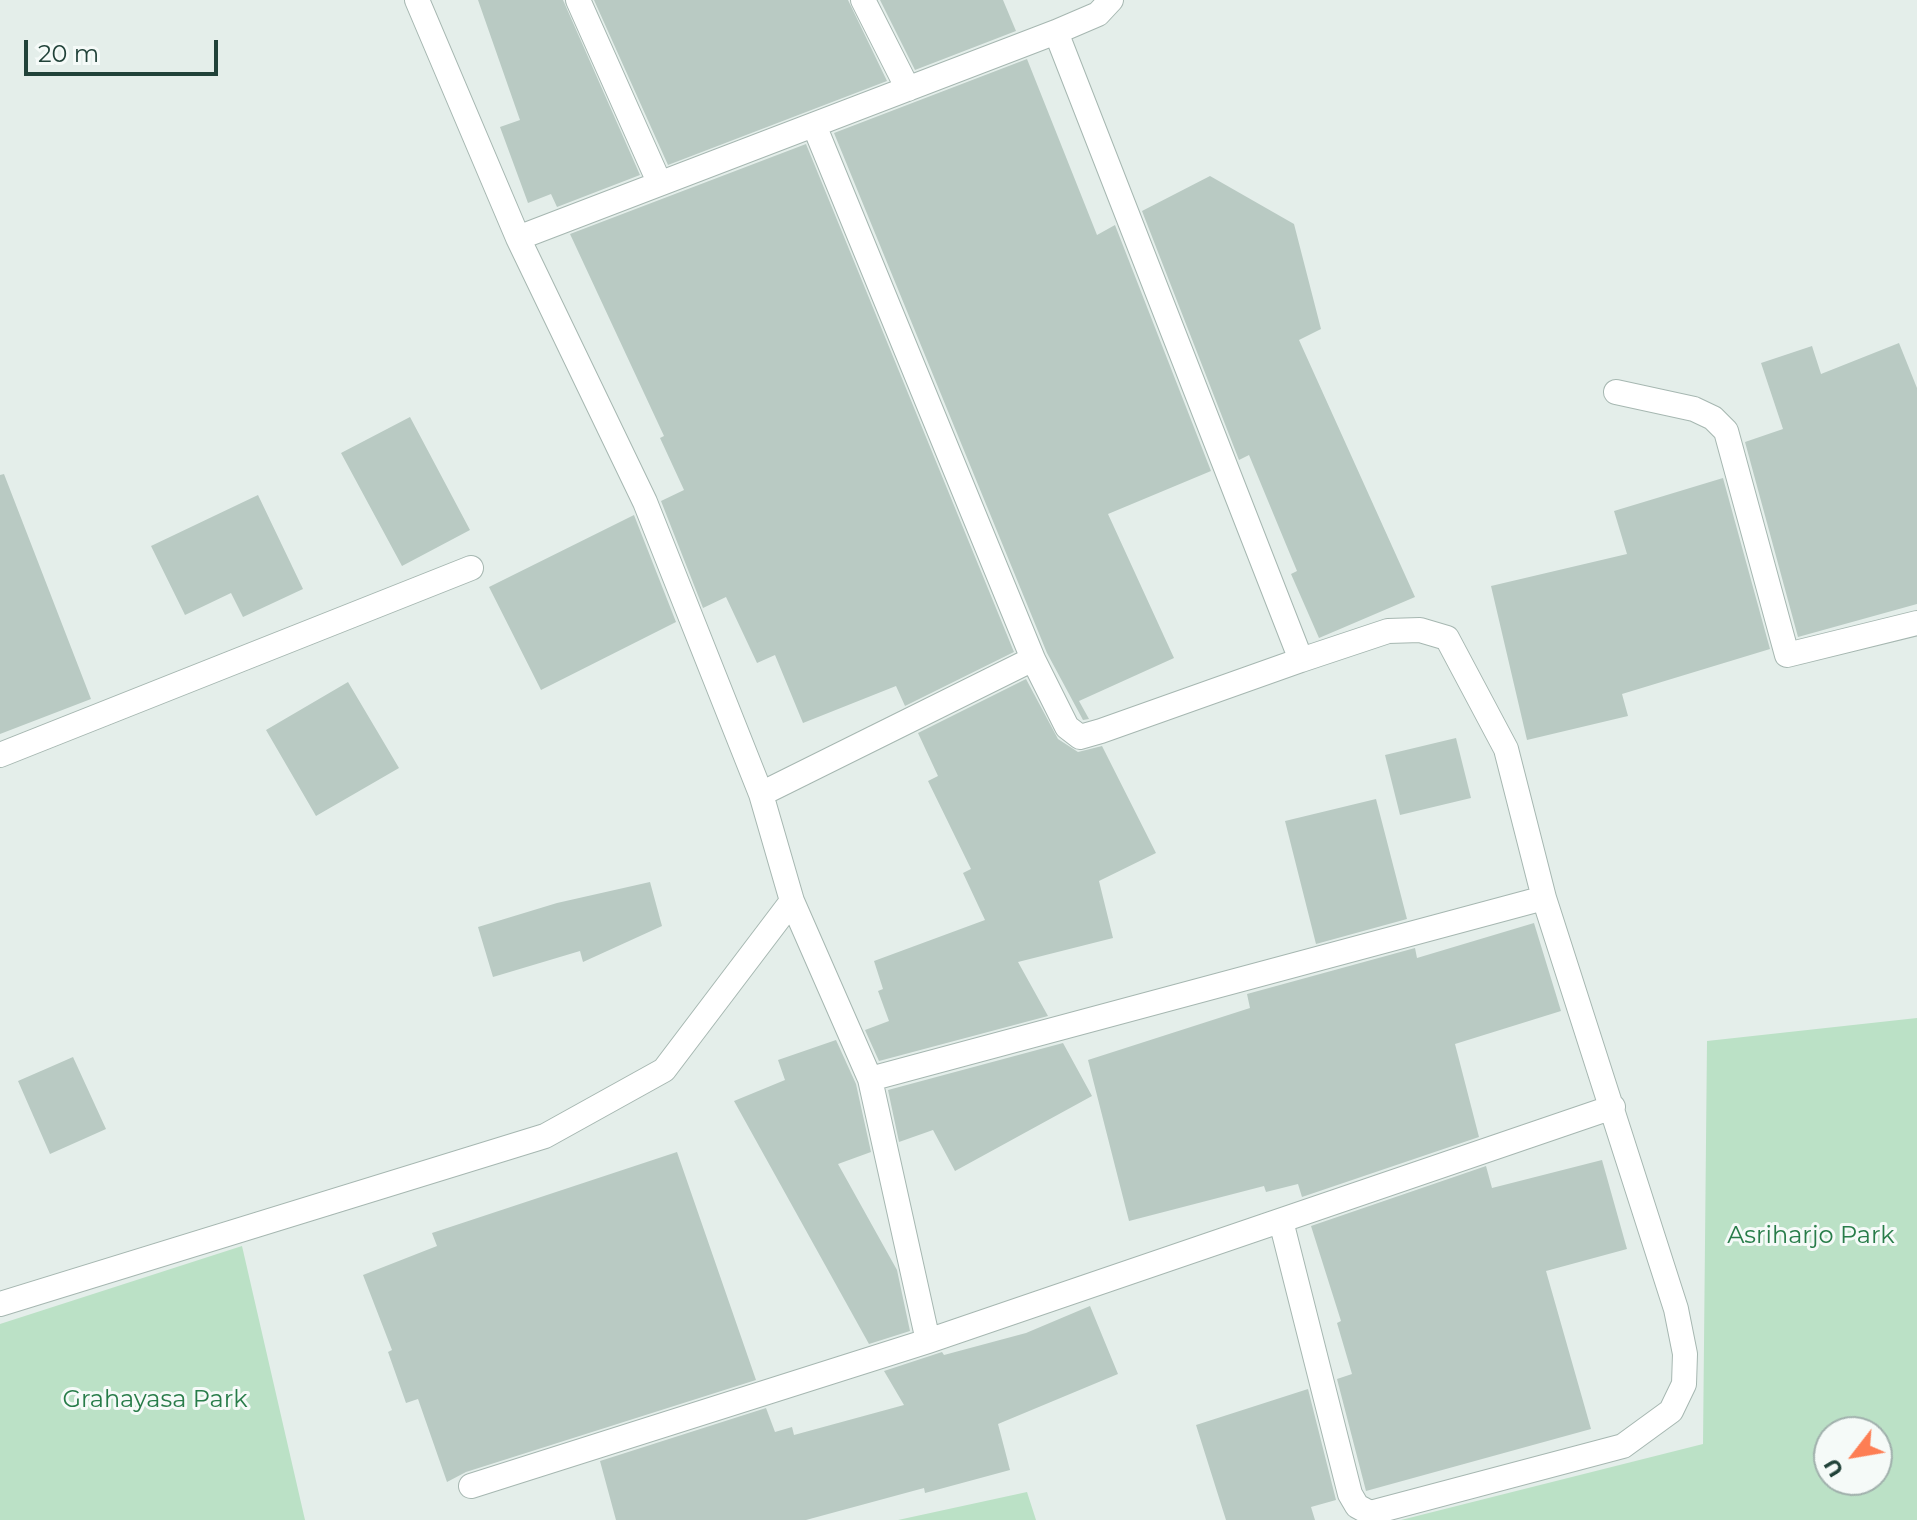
<!DOCTYPE html>
<html>
<head>
<meta charset="utf-8">
<style>
	body { margin:0 }
	#map { position:relative; width:1917px; height:1520px; overflow:hidden; background:#e4eeea; font-family:Montserrat,sans-serif }
	canvas { display:block }
	.north { position:absolute; left:1813px; top:1416px; width:80px; height:80px; box-sizing:border-box; background:#f5faf8; border:2px solid #a0b0ac; border-radius:50%; rotate:239deg; font-size:22px; font-weight:700; line-height:32px; text-align:center; color:#214239 }
	.north::after { content:''; display:block; margin:auto; width:28px; height:36px; background:#fd7e54; clip-path:polygon(50% 0,100% 100%,50% 72%,0 100%) }
	.scale { position:absolute; left:24px; top:40px; width:194px; height:36px; box-sizing:border-box; border:4px solid #214239; border-top:0; padding-left:10px; font-size:24px; line-height:28px; white-space:nowrap; color:#214239; -webkit-text-stroke:6px #f5faf8; paint-order:stroke }
</style>
</head>
<body>
<div id="map">
<canvas width="1917" height="1520"></canvas>
<div class="north">U</div>
<div class="scale">20 m</div>
</div>
<script>
const g = document.querySelector('canvas').getContext('2d');
g.lineJoin = 'round';
function paint(path, color) {
  g.fillStyle = color;
  g.fill(path, 'evenodd');
}
function toPath(rows) {
  const path = new Path2D();
  for (const r of rows) {
    path.moveTo(r[0], r[1]);
    for (let i = 2; i < r.length; i += 2) path.lineTo(r[i], r[i + 1]);
  }
  return path;
}
function stroke(path, color, width, dash) {
  g.strokeStyle = color;
  g.lineWidth = width;
  g.lineCap = dash ? 'butt' : 'round';
  g.setLineDash(dash || []);
  g.stroke(path);
}
function label(font, color, halo, rows, align = 'center') {
  g.font = font + ' Montserrat,sans-serif';
  g.lineWidth = 6;
  g.setLineDash([]);
  g.textBaseline = 'middle';
  g.strokeStyle = halo;
  g.fillStyle = color;
  for (const [text, x, y, turn = 0] of rows) {
    g.save();
    g.translate(x, y);
    g.rotate((+turn || 0) * Math.PI / 180);
    g.textAlign = isNaN(turn) ? turn : align;
    if (halo) g.strokeText(text, 0, 0);
    g.fillText(text, 0, 0);
    g.restore();
  }
}
const green = toPath([
	[1917,1018,1917,1520,1401,1520,1703,1444,1707,1041],
	[1877,1432,1877,1480,1829,1480,1829,1432],
	[242,1246,305,1520,0,1520,0,1324],
	[1027,1492,1036,1520,898,1520]
]);
const building = toPath([
	[478,0,563,0,640,175,557,207,551,194,528,203,500,127,520,120],
	[594,0,848,0,887,81,668,165],
	[880,0,1003,0,1016,31,915,70],
	[1027,59,1097,235,1115,225,1211,471,1108,514,1174,658,1079,701,1089,719,1083,720,1047,653,834,133],
	[806,144,1014,652,905,706,896,686,803,723,775,655,757,663,726,597,703,608,661,501,684,490,660,438,664,436,570,234],
	[1210,176,1294,224,1321,329,1299,340,1415,597,1319,638,1291,574,1297,571,1249,455,1239,460,1142,211],
	[1899,343,1917,388,1917,604,1798,637,1745,442,1783,429,1761,363,1812,346,1821,374],
	[410,417,470,530,402,566,341,453],
	[4,474,91,699,0,734,0,475],
	[1723,478,1770,649,1622,694,1628,716,1527,740,1491,586,1627,554,1614,511],
	[258,495,303,589,243,617,231,593,185,615,151,546],
	[634,515,676,622,541,690,489,587],
	[1026,679,1058,739,1078,752,1102,746,1156,853,1099,881,1113,938,1018,962,1048,1016,879,1061,865,1030,889,1021,878,991,883,989,874,961,985,920,963,873,971,869,928,781,938,776,918,733],
	[348,682,399,768,316,816,266,730],
	[1456,738,1471,798,1400,815,1385,755],
	[1376,799,1407,919,1316,944,1285,821],
	[650,882,662,926,583,962,580,951,493,977,478,927,557,903],
	[1534,923,1561,1011,1455,1044,1479,1137,1302,1197,1298,1184,1266,1192,1264,1186,1129,1221,1088,1060,1250,1008,1247,994,1415,948,1417,958],
	[836,1040,856,1084,871,1152,838,1164,897,1270,910,1331,869,1344,734,1101,785,1080,778,1060],
	[1063,1043,1092,1096,955,1171,933,1130,899,1142,888,1090],
	[73,1057,106,1129,50,1154,18,1081],
	[677,1152,756,1380,466,1472,447,1482,418,1399,406,1403,388,1352,392,1350,363,1275,437,1246,432,1233],
	[1602,1160,1627,1249,1546,1271,1591,1429,1366,1491,1337,1379,1352,1374,1337,1323,1341,1321,1311,1226,1486,1166,1492,1188],
	[1090,1306,1118,1374,998,1424,1010,1470,925,1493,924,1488,806,1520,616,1520,600,1461,766,1408,775,1432,792,1427,794,1435,904,1405,884,1371,942,1352,944,1355,1026,1333],
	[1308,1389,1336,1500,1311,1507,1315,1520,1226,1520,1196,1425]
]);
const minor = toPath([
	[578,0,659,182],
	[863,0,908,89],
	[814,125,1033,659,1067,727,1080,737,1101,731,1301,660,1056,32],
	[518,238,1056,32,1098,14,1111,0],
	[1616,392,1694,409,1713,418,1726,431,1787,655,1917,623],
	[0,755,471,568],
	[761,794,1033,659],
	[792,901,870,1079,1544,898,1506,749,1447,638,1420,630,1388,631,1301,660],
	[870,1079,928,1341],
	[1281,1221,1350,1494,1357,1506,1370,1513,1623,1446,1671,1411,1684,1384,1685,1354,1676,1309,1544,898],
	[0,1304,545,1136,664,1070,792,901,761,794,645,502,518,238,417,0],
	[471,1486,928,1341,1613,1107]
]);
const parkNames = [
	["Asriharjo Park",1811,1236],
	["Grahayasa Park",155,1400]
];
paint(green, '#bbe1c6');
paint(building, '#b9cac3');
stroke(minor, '#a6b7b1', 26);
stroke(minor, '#fff', 24);
label('24px', '#287c49', '#f5faf8', parkNames);
</script>
</body>
</html>
